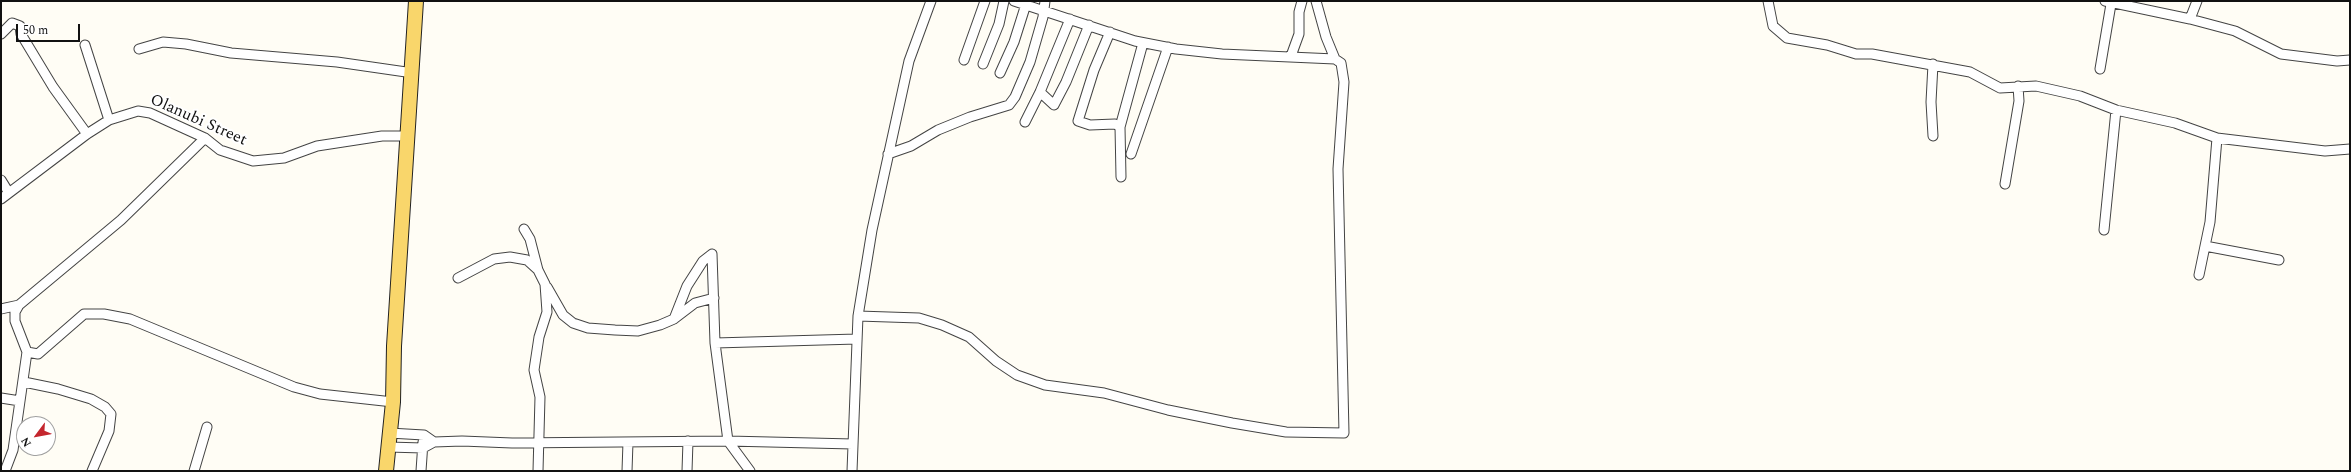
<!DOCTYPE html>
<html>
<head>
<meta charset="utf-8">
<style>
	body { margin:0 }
	#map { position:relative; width:2351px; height:472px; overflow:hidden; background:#fffdf5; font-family:Spectral,serif }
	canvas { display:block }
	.frame { position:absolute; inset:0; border:2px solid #111; pointer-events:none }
	.north { position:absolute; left:16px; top:416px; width:40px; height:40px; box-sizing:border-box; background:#fff; border:1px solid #a0a0a0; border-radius:50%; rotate:238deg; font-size:11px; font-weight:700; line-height:16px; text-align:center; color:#111 }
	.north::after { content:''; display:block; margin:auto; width:14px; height:18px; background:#c4262e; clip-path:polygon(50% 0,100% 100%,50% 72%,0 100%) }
	.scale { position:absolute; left:16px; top:24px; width:64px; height:18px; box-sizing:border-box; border:2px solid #111; border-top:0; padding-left:5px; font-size:12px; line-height:14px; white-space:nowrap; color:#111; -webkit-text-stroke:3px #fff; paint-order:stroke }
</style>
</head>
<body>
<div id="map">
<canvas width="2351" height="472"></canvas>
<div class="frame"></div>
<div class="north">N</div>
<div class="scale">50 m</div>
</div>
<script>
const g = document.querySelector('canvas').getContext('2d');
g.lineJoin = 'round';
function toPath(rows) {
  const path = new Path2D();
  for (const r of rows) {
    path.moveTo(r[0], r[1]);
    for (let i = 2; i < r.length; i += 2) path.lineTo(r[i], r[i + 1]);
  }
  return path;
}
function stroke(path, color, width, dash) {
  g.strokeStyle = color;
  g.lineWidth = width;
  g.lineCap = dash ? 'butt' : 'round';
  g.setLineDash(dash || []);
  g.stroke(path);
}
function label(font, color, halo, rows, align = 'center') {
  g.font = font + ' Spectral,serif';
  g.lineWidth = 4;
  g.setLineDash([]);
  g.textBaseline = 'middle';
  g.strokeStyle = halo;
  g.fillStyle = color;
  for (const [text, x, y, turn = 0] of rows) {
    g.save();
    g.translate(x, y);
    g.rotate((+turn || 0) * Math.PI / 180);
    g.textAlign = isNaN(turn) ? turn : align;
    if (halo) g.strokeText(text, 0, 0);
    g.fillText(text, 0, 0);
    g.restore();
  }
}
const minor = toPath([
	[1316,1,1326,37,1335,59],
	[1768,1,1773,26,1787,38,1827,45,1856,54,1872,54,1970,72,2000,88,2036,86,2080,96,2116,110,2175,123,2217,138,2210,222,2199,275],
	[2105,1,2190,19,2235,31,2281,54,2337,61,2350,60],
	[2190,19,2197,1],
	[1110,32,1094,70,1078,121,1090,125,1115,124,1120,127],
	[1,34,12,23,20,26,21,34,53,87,87,134],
	[85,45,109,120],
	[139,49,163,42,186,44,231,53,337,62,413,73],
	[1291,56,1299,34,1299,12,1302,1],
	[964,60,985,1],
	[983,64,999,24,1004,1],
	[1933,64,1931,102,1933,136],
	[2100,69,2111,4],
	[1000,73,1014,42,1027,1],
	[1040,92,1054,105,1066,82,1089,25],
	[1025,122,1040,92,1070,19],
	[205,138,121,220,19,305,15,312,15,321,27,352,38,354,84,314,104,314,130,319,294,387,320,394,393,402],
	[2217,138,2325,151,2350,149],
	[888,154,911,146,938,130,970,117,1009,105,1015,97,1030,62,1043,17,1045,1],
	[1131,154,1168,47],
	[1121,177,1120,127,1143,43],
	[1,180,9,193],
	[2005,184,2019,101,2018,86],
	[1,199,87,134,109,120,138,111,150,113,205,138,220,150,253,161,284,158,317,146,382,136,407,136],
	[524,229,530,239,538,270],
	[2104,230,2116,110],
	[2205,246,2279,260],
	[458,278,494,259,510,257,527,260,538,270,545,284,547,312,539,337,534,370,540,397,538,471],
	[547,287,563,315,573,323,588,328,615,330,638,331,660,325,674,319,695,303,714,298],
	[1,309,19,305],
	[858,316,919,318,942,325,969,337,996,361,1017,375,1045,385,1104,393,1168,410,1232,423,1286,432,1344,433,1338,169,1344,82,1341,63,1335,59,1222,54,1176,49,1135,41,1014,1],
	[674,319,687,286,703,261,712,254,715,343,728,441,750,471],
	[715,343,857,339],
	[24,382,58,389,91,399,105,407,111,414,109,431,92,471],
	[1,398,20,401],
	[389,433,424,435,434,442],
	[388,447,423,448,434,442,462,441,512,443,728,441,853,444],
	[5,471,13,450,27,352],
	[194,471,207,427],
	[421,471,423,442],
	[627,471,628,442],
	[687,471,688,441],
	[852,471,858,316,872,230,909,61,931,1]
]);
const primary = toPath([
	[386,471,393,402,394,346,416,1]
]);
const streetNames = [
	["Olanubi Street",198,121,24]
];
stroke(minor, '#444', 11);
stroke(primary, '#222', 16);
stroke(minor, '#fff', 9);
stroke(primary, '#f9d66b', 14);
label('16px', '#111', '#fff', streetNames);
</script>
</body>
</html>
